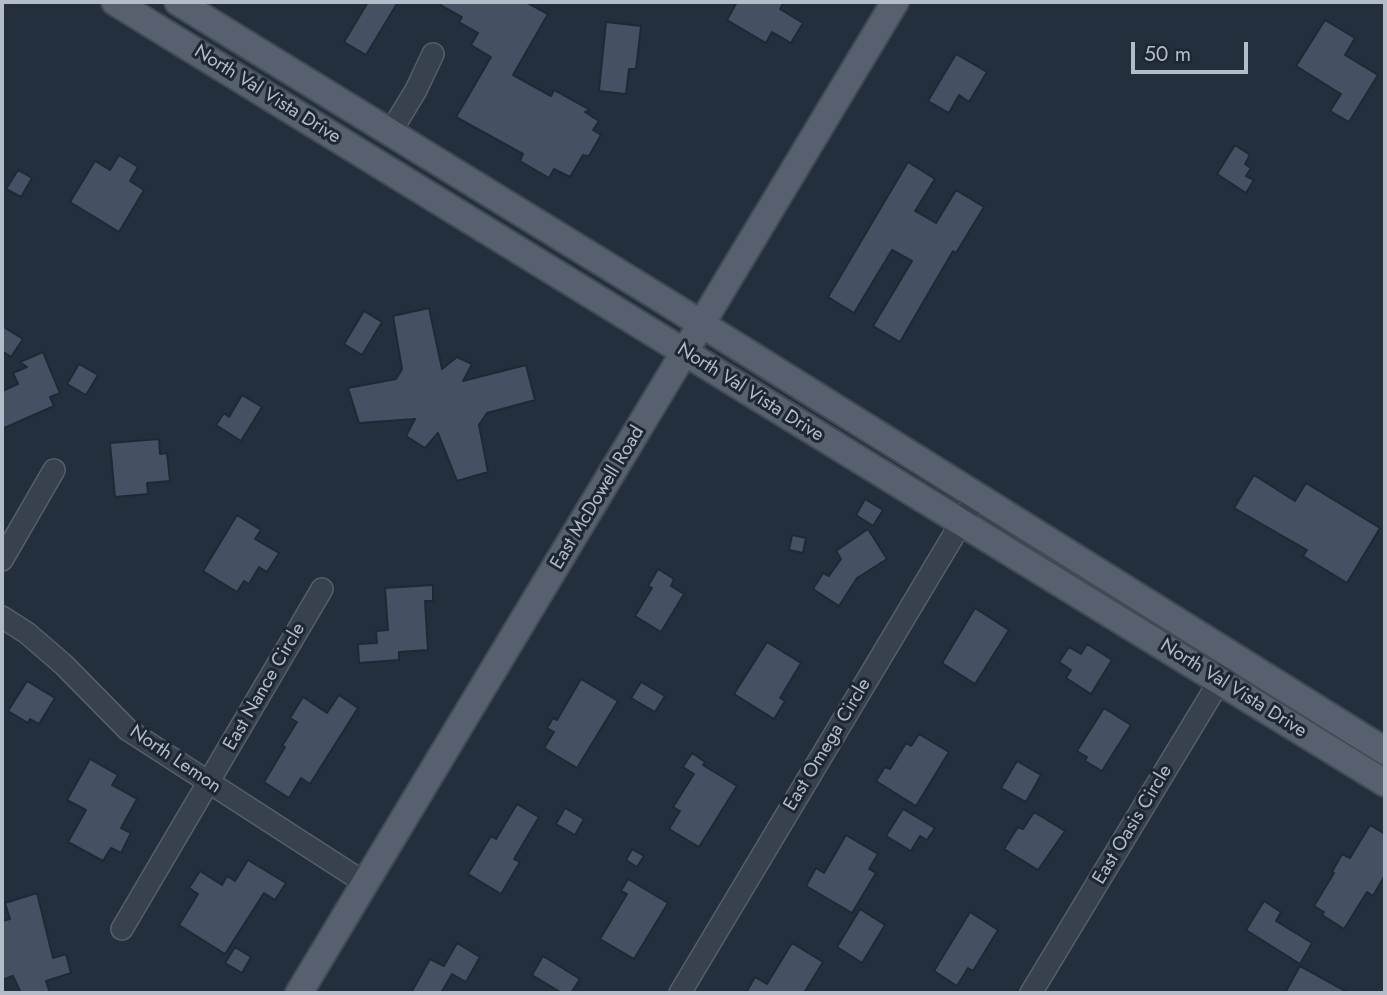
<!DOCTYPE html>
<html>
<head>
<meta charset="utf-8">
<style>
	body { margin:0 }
	#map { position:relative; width:1387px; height:995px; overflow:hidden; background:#242f3e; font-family:Jost,sans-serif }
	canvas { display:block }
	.frame { position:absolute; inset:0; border:4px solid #b4bcc9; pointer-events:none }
	.scale { position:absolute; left:1131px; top:42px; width:117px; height:32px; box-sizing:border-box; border:4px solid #b4bcc9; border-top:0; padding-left:9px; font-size:21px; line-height:24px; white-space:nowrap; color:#b4bcc9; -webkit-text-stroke:5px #1d2633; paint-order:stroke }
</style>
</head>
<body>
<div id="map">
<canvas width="1387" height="995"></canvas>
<div class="frame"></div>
<div class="scale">50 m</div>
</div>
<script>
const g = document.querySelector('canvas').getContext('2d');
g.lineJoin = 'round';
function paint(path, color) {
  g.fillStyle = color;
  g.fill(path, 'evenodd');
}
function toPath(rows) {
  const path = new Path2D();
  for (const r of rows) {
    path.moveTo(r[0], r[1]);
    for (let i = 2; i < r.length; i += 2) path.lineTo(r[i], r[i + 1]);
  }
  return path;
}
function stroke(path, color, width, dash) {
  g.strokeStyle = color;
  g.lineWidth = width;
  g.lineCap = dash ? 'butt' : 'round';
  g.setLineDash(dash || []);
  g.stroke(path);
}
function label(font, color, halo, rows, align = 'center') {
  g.font = font + ' Jost,sans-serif';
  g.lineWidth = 6;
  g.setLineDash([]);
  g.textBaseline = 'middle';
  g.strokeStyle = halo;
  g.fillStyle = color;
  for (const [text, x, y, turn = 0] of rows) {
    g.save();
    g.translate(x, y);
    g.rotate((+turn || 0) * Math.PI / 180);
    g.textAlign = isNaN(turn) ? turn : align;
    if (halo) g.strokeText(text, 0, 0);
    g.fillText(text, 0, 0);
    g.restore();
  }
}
const building = toPath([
	[368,2,398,2,366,55,344,42,368,2],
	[435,2,526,2,548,14,513,75,551,96,554,90,590,110,585,112,599,121,593,130,601,135,589,156,583,155,570,177,554,169,549,178,520,161,523,154,456,117,491,57,471,45,478,33,459,22,462,17,435,2],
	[737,2,784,2,780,9,803,23,791,43,772,32,766,43,727,20,737,2],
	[1325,20,1355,38,1345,55,1378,75,1349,122,1330,111,1341,94,1296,66,1325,20],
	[606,22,641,26,636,69,629,69,626,94,599,91,606,22],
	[956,54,987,72,969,102,959,95,949,113,928,101,956,54],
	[1235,145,1250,155,1245,164,1251,168,1246,176,1254,180,1246,193,1217,174,1235,145],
	[119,155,138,167,130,181,144,190,119,232,70,202,95,161,110,170,119,155],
	[908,162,935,179,915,211,936,223,956,190,984,207,956,253,953,251,900,342,873,326,912,261,892,250,854,313,828,297,908,162],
	[18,170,32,178,21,197,6,189,18,170],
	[429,308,442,369,457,357,472,364,463,381,526,365,535,400,487,413,479,425,488,472,457,481,438,433,425,448,406,436,415,419,359,423,348,388,396,379,402,369,393,316,429,308],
	[364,311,382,322,362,355,344,344,364,311],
	[2,326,23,339,11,357,2,351,2,326],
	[43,352,60,393,50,397,54,406,2,429,2,391,18,384,13,373,27,367,20,362,43,352],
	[79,364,98,375,86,395,67,384,79,364],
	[242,395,262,407,241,441,216,425,224,413,229,417,242,395],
	[159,439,160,454,167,453,170,481,147,483,148,494,115,497,110,443,159,439],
	[1254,475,1295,501,1306,483,1380,528,1347,583,1303,556,1307,550,1234,508,1254,475],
	[865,499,883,510,873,526,856,515,865,499],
	[237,515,261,530,255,539,279,553,267,572,259,567,249,584,244,581,237,592,203,571,237,515],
	[868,529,887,559,857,578,839,606,813,589,823,573,829,576,841,559,836,551,868,529],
	[792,535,806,538,803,553,789,550,792,535],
	[658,569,674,579,671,586,684,594,661,632,635,616,652,588,648,586,658,569],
	[433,585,433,601,425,601,428,650,399,652,399,660,359,663,358,644,377,643,376,631,388,630,385,588,433,585],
	[975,608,1009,630,975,684,942,663,975,608],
	[767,642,801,663,780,698,785,701,774,719,734,694,767,642],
	[1087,644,1112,660,1091,694,1066,678,1071,670,1059,662,1069,647,1081,654,1087,644],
	[581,679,618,701,577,768,544,748,554,732,547,728,553,718,557,720,581,679],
	[27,681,55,698,39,724,30,719,28,723,8,711,27,681],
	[641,682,665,696,655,712,631,698,641,682],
	[339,695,358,708,310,784,301,778,289,798,264,782,285,747,282,746,297,722,290,718,303,697,327,713,339,695],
	[1104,708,1131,725,1102,771,1085,761,1087,757,1077,751,1104,708],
	[919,734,949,752,916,806,876,781,885,767,890,769,906,743,911,746,919,734],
	[692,753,705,762,703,765,737,786,699,847,669,829,680,811,673,807,694,774,683,767,692,753],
	[90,759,118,775,112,785,137,799,121,828,131,833,121,853,111,848,103,861,68,842,86,810,67,800,90,759],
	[1017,761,1041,775,1026,802,1001,788,1017,761],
	[517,804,539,817,514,859,520,862,501,894,468,874,491,836,496,839,517,804],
	[565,808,584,819,575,835,556,824,565,808],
	[903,809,935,828,927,840,920,836,911,851,886,836,903,809],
	[1034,812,1065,831,1038,870,1004,849,1018,827,1023,829,1034,812],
	[1370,825,1385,834,1385,875,1373,896,1367,892,1344,929,1322,915,1324,912,1314,906,1334,873,1332,872,1342,854,1350,858,1370,825],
	[846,835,878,854,869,869,876,873,852,913,806,886,816,868,824,873,846,835],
	[632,849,644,856,637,867,626,860,632,849],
	[248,860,286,883,275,900,264,893,225,954,179,925,198,894,189,888,200,871,222,885,227,876,235,881,248,860],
	[628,879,668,903,634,959,600,939,627,894,621,891,628,879],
	[37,893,53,958,66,954,71,973,46,981,50,993,21,993,13,976,2,980,2,921,10,919,5,903,37,893],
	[1264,901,1281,912,1276,921,1312,943,1300,964,1246,930,1264,901],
	[860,909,885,925,862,963,837,947,860,909],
	[970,912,998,930,973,971,968,968,957,986,934,971,970,912],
	[457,943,480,957,466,982,452,974,441,993,411,993,430,959,444,966,457,943],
	[792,943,823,962,804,993,746,993,755,977,767,984,792,943],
	[235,947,251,957,242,973,225,963,235,947],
	[543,956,580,979,571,993,562,993,532,975,543,956],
	[1300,966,1349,993,1285,993,1300,966]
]);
const minor = toPath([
	[390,133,416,90,433,54],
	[2,560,54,470],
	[2,617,27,633,64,665,128,730,365,883],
	[122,929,322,589],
	[680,993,976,498],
	[1031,993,1234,657]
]);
const major = toPath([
	[115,2,1385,783],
	[178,2,668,303,1385,751],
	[299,993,895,2]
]);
const streetNames = [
	["North Val Vista Drive",267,95,32],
	["North Val Vista Drive",750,393,32],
	["East McDowell Road",598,498,-59],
	["East Nance Circle",265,687,-60],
	["North Val Vista Drive",1233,689,32],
	["East Omega Circle",828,745,-59],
	["North Lemon",175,760,34],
	["East Oasis Circle",1133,825,-59]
];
paint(building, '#455162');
stroke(building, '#1f2835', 2);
stroke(minor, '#565f6c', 24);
stroke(major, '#414a57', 30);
stroke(minor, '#38414e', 21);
stroke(major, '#56606e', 26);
label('19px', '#b4bcc9', '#1d2633', streetNames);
</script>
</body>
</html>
